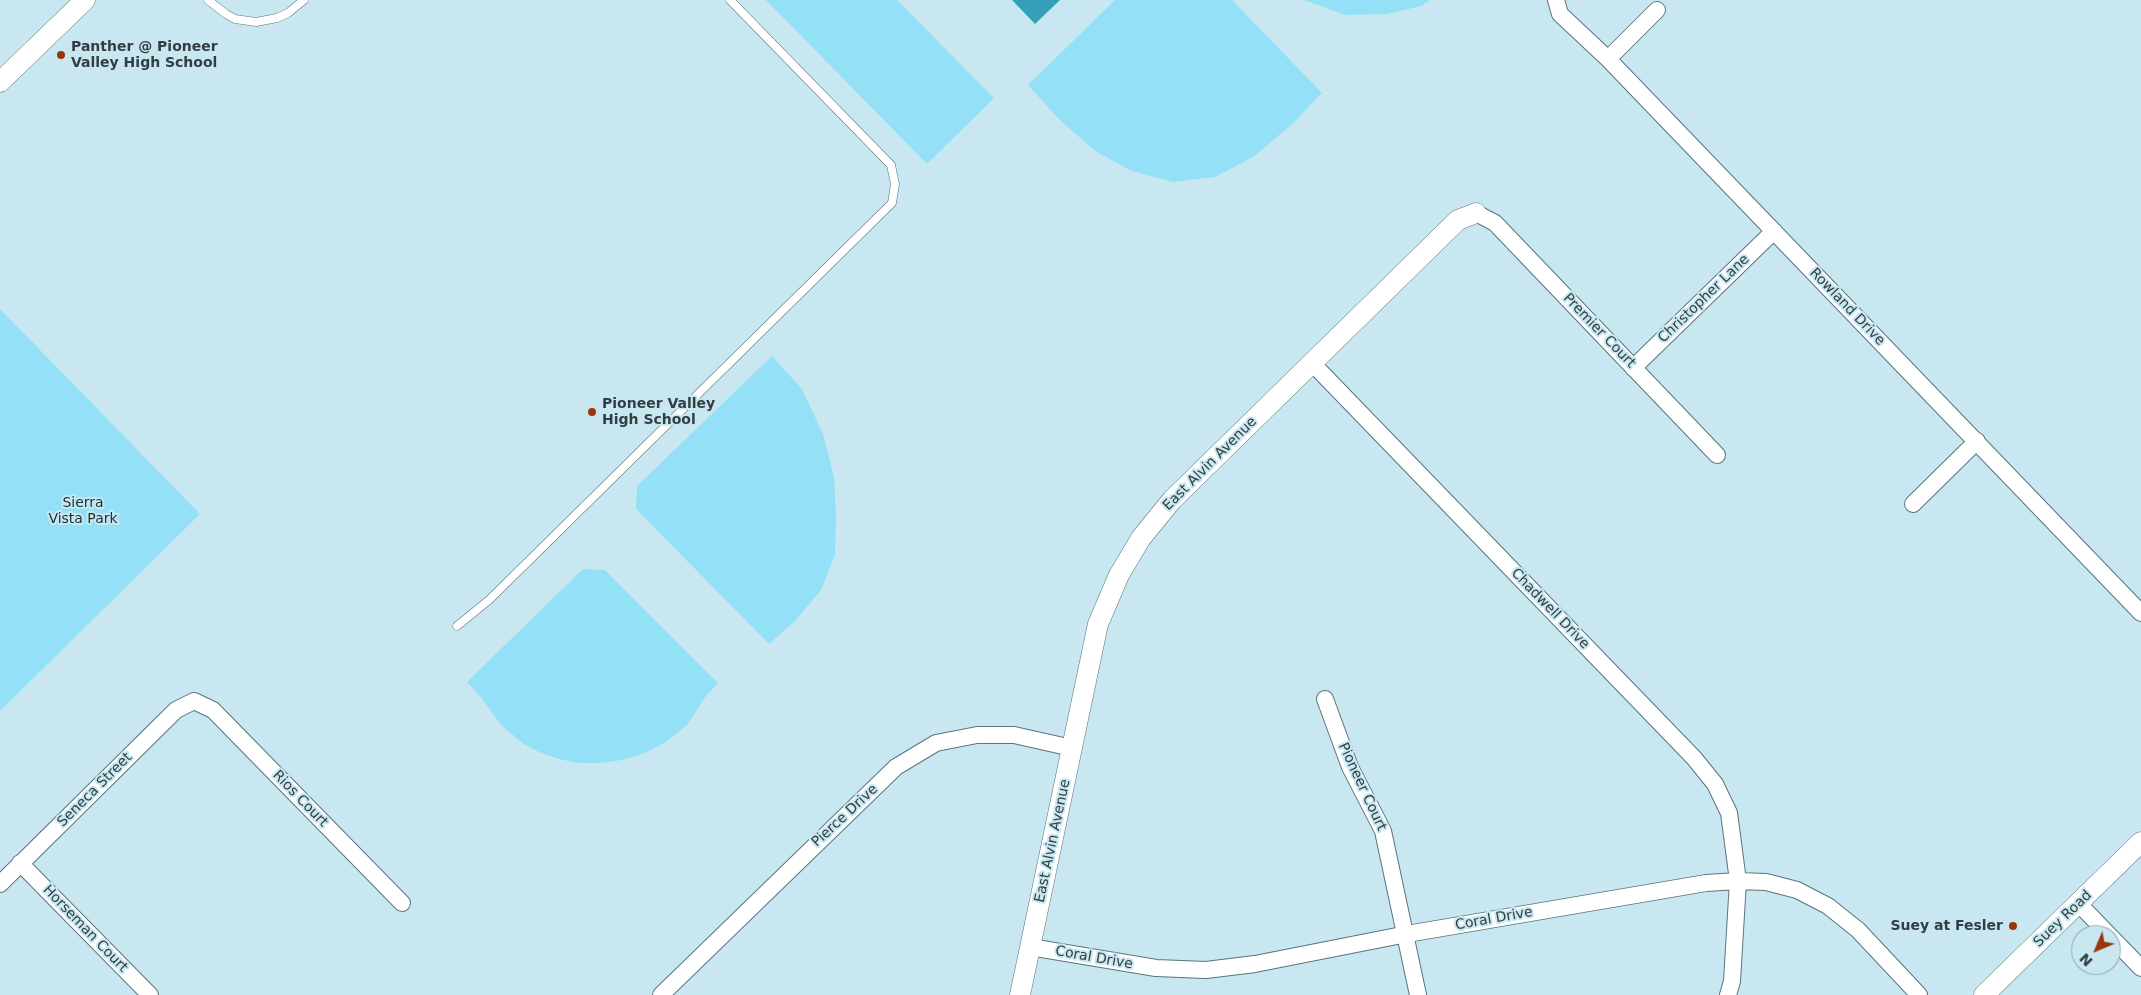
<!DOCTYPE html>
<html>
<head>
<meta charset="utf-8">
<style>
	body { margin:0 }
	#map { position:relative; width:2141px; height:995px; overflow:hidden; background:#c8e7f0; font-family:"DejaVu Sans",sans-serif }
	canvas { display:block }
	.north { position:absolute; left:2071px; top:925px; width:50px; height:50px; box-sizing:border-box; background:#c8e7f0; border:1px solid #8ca3aa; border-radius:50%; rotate:225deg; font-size:14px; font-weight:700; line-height:20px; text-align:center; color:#323e42 }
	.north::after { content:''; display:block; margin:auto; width:18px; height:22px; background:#9b360c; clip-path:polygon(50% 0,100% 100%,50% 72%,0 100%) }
</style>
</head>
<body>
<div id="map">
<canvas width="2141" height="995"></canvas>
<div class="north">N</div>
</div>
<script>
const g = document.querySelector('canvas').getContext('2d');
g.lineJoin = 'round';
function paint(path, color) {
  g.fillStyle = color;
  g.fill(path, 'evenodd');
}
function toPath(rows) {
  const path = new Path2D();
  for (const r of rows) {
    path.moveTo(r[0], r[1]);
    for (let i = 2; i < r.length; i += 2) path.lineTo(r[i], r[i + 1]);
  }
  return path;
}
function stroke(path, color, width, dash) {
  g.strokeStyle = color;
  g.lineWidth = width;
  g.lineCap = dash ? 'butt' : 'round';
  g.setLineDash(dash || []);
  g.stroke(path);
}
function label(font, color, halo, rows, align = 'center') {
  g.font = font + ' "DejaVu Sans",sans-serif';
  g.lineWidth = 4;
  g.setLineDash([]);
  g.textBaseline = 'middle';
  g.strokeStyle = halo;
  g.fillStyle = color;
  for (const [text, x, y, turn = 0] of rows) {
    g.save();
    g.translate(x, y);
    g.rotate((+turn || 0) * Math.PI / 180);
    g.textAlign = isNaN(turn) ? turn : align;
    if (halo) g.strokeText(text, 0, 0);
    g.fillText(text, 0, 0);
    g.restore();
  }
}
const green = toPath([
	[766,0,897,0,994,98,927,164],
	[1115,0,1232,0,1322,93,1291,125,1253,157,1215,177,1173,182,1132,171,1095,151,1059,119,1028,85],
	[1304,0,1430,0,1421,6,1387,14,1345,15],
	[0,309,200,514,0,711],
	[772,356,802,389,823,434,834,477,836,516,835,555,821,590,795,621,769,644,636,509,637,486],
	[583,569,605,570,718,683,705,697,688,724,666,742,645,753,622,760,599,763,578,763,559,759,541,753,525,745,501,725,481,697,467,682]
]);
const water = toPath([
	[1012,0,1060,0,1035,24]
]);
const service = toPath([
	[208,0,226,14,235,19,256,22,277,18,288,13,304,0],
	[457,626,489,600,892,203,895,184,891,165,730,0]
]);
const minor = toPath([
	[1556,0,1560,14,1608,59,2141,613],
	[1608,59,1657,10],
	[1476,213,1495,223,1717,455],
	[1313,364,1694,758,1715,784,1729,813,1738,881,1732,981,1728,995],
	[1633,368,1774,231],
	[1913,504,1977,441],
	[1325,699,1350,767,1383,831,1418,995],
	[20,863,150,995],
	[0,884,176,710,194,701,213,710,402,903],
	[2079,904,2109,935],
	[2111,937,2141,968],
	[1030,947,1156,968,1206,970,1255,964,1407,934,1706,883,1738,881,1766,882,1797,890,1828,906,1858,930,1919,995],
	[661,995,896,767,936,743,977,735,1014,735,1072,748]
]);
const tertiary = toPath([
	[0,82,85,0],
	[1020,995,1098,624,1119,575,1141,538,1172,500,1458,220,1476,213],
	[1984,995,2141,842]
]);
const markers = [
	[61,55,5,"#9b360c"],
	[592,412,5,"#9b360c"],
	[2013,926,5,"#9b360c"]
];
const poiNames = [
	["Panther @ Pioneer",71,47],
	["Valley High School",71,63],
	["Pioneer Valley",602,404],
	["High School",602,420],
	["Suey at Fesler",2003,926,"right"]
];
const streetNames = [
	["Christopher Lane",1704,299,-44],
	["Rowland Drive",1847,307,46],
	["Premier Court",1599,331,46],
	["East Alvin Avenue",1210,464,-45],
	["Chadwell Drive",1550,609,46],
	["Pioneer Court",1362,787,65],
	["Seneca Street",95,790,-45],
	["Rios Court",300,799,46],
	["Pierce Drive",845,816,-43],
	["East Alvin Avenue",1053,841,-78],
	["Coral Drive",1494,919,-10],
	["Suey Road",2063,919,-44],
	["Horseman Court",85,929,46],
	["Coral Drive",1094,958,10]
];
const parkNames = [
	["Sierra",83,503],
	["Vista Park",83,519]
];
paint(green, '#94e1f7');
paint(water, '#369fb8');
stroke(service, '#59757e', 9);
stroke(minor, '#59757e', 18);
stroke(tertiary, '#59757e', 21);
stroke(service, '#fff', 8);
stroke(minor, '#fff', 16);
stroke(tertiary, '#fff', 20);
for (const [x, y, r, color] of markers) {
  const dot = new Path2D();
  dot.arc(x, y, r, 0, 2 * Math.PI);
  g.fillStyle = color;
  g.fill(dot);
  stroke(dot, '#c8e7f0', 2);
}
label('bold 14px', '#323e42', '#c8e7f0', poiNames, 'left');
label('14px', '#323e42', '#c8e7f0', streetNames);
label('14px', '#182f35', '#c8e7f0', parkNames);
</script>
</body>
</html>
